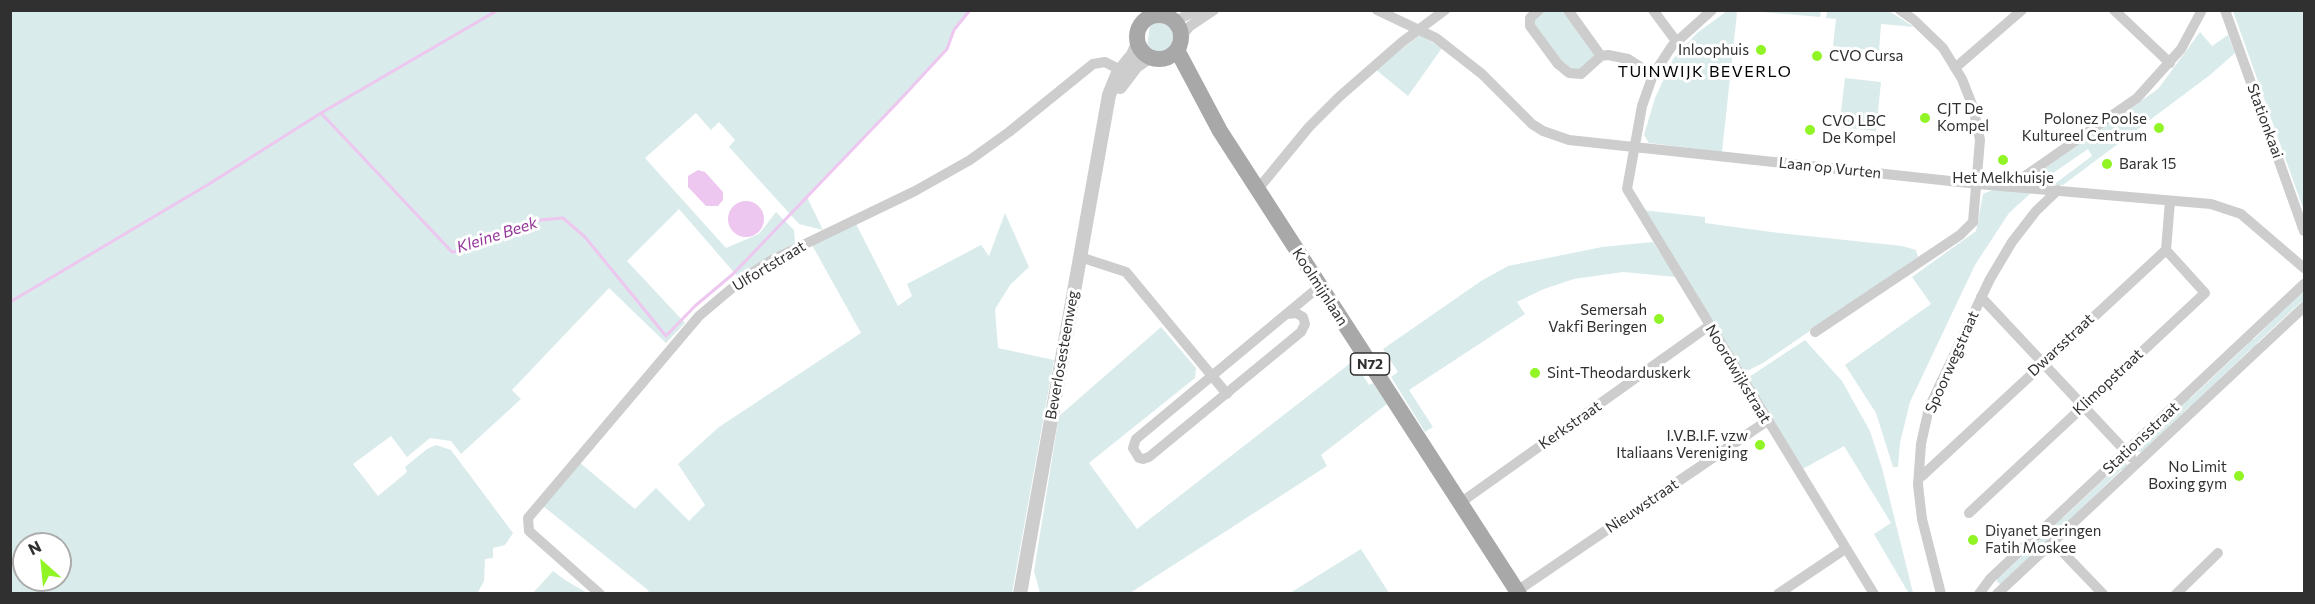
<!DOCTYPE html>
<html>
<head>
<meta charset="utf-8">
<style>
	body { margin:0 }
	#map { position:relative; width:2315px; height:604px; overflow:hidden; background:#fff; font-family:Commissioner,sans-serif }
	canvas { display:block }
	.frame { position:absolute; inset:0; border:12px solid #303030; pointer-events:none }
	.north { position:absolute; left:12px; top:532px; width:60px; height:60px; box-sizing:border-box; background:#fff; border:2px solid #acacac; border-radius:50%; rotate:333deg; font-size:16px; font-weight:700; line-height:24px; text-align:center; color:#303030 }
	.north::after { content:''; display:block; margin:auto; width:21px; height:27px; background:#90f425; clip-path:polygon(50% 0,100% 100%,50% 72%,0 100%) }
</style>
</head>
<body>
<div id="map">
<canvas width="2315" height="604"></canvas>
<div class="frame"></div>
<div class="north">N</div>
</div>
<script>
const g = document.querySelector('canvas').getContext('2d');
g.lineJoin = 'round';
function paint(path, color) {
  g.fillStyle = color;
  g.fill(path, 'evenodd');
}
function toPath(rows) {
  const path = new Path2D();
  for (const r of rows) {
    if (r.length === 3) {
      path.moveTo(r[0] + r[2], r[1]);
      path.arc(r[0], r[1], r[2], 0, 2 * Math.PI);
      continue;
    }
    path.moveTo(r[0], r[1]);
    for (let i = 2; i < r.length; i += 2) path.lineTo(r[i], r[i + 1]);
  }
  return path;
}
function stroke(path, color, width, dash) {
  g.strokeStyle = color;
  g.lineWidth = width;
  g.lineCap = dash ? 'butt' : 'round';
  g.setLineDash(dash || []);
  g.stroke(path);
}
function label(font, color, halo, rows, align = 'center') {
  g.font = font + ' Commissioner,sans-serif';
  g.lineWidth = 6;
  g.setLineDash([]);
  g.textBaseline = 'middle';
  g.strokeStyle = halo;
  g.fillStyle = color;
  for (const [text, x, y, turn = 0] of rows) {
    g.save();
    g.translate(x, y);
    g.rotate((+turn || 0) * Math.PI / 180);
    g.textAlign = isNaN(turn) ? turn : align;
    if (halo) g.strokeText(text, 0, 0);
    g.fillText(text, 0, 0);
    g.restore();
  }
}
const green = toPath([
	[10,11,970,11,954,30,947,49,807,197,823,230,799,224,729,147,735,140,719,122,711,130,696,113,645,158,726,248,759,234,776,212,794,230,795,243,738,277,679,209,627,261,685,323,666,343,609,288,512,390,521,399,461,454,451,441,430,438,407,457,391,436,353,464,378,496,407,472,405,467,427,449,436,445,451,450,513,533,505,545,493,548,493,558,485,559,484,581,477,594,11,593],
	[24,544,60,544,60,580,24,580],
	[1543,11,1565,11,1595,55,1582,71,1564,67,1536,30,1534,20],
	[1727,11,1734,11,1737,13,1722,152,1649,143,1644,135,1655,98,1673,59,1697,33],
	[1751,11,1821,11,1820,17],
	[1827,11,1889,11,1914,27,1881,24,1879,51,1833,46,1836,19,1826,18],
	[2233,11,2304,11,2304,211],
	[1160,22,1170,27,1174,37,1169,49,1156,52,1147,46,1150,25],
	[2200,32,2212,46,2228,35,2235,53,2210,75,2063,185,2053,185,2092,156,2088,149,2040,182,2035,181,2033,178,2036,174,2158,89],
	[1420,35,1442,48,1408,96,1375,69],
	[1845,78,1881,82,1876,131,1839,127],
	[1992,190,2032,192,2009,213,1975,265,1910,402,1900,443,1898,467,1893,467,1876,413,1845,365,1931,304,1912,277,1976,231,1983,194],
	[1642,210,1705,217,1705,223,1779,233,1902,246,1916,250,1918,257,1763,363,1749,370,1741,370],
	[1005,213,1029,267,1010,285,995,309,998,348,1054,360,1012,593,647,593,649,591,543,506,579,462,635,509,656,488,689,521,705,505,678,464,719,427,861,333,812,245,856,224,898,306,912,296,907,284,981,245,989,256],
	[1653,242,1676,277,1623,272,1574,279,1544,289,1517,302,1525,314,1409,390,1433,427,1425,432,1391,377,1398,372,1383,349,1481,281,1508,266,1602,247],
	[2301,292,2304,293,2304,303,2301,302,2257,343,2256,348,2251,349,2195,402,2194,406,2189,407,2146,448,2145,452,2137,452,2138,443,2142,444,2185,403,2185,399,2191,398,2248,344,2248,340,2254,339],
	[1161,327,1196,368,1195,378,1089,463,1137,529,1357,358,1365,371,1362,374,1369,385,1373,383,1387,404,1321,455,1327,466,1130,593,1040,593,1034,571,1059,416],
	[1805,340,1842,381,1870,431,1882,468,1913,593,1906,593,1908,592,1874,534,1891,523,1844,446,1801,470,1746,379],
	[2123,460,2128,465,2126,471,2121,470,2002,585,1997,582,1998,574,2002,575,2057,523,2059,518,2063,518,2118,466,2118,462],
	[1361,549,1389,593,1290,593],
	[553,571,565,580,587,593,533,593]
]);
const water = toPath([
	[698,170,705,172,723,192,723,200,718,206,706,206,688,187,688,176],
	[746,219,18]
]);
const stream = toPath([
	[321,113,498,10],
	[10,302,209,184,321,113,452,252,460,251,529,221,563,218,585,237,666,336,695,306,733,274,899,101,947,49,954,30,970,10]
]);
const minor = toPath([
	[1377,10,1436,38,1482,74,1532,124,1543,131,1569,140,1978,184,2211,204,2241,214,2304,268],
	[1539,10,1530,18,1530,26,1558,64,1569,73,1581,74,1601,56,1608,55,1628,59,1653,75],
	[1568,10,1601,56],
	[1653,10,1676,41],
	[1712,10,1672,46,1653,75,1642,106,1627,189,1874,594],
	[2114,10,2170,63],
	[2225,10,2304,231],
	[1174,21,1199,10],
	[1181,37,1190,26,1214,10],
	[1955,68,2022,10],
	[2012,185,2137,98,2181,49,2202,10],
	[1258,189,1309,127,1339,97,1402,42,1445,10],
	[1080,257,1126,272,1227,394],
	[1981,297,2131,457],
	[1287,314,1296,313,1303,317,1305,324,1301,332,1149,457,1143,459,1139,458,1133,448,1136,439,1320,286],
	[1815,332,1960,235,1973,222,1980,140,1973,107,1962,79,1943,48,1914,20,1900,10],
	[1922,476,2166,250,2170,201],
	[1460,503,1709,326],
	[1969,513,2205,293,2166,250],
	[2053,542,2103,594],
	[1517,591,1767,421],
	[600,594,529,531,528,518,699,316,744,278,772,260,915,191,970,160,1009,132,1093,64,1105,62,1126,73],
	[1778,594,1845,549],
	[1941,594,1922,519,1918,485,1921,444,1929,408,1990,279,2012,242,2036,211,2058,190],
	[1979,594,1990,579,2304,284],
	[1997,594,2304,307],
	[2176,594,2218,553]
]);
const tertiary = toPath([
	[1120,87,1136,66,1149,57],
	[1020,594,1109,95,1118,73,1133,55,1138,43]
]);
const primary = toPath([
	[1159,37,22],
	[1177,50,1220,131,1519,594]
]);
const markers = [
	[1761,50,6,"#90f425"],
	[1817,56,6,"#90f425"],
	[1925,118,6,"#90f425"],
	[2159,128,6,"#90f425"],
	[1810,130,6,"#90f425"],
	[2003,160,6,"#90f425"],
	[2107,164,6,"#90f425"],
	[1659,319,6,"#90f425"],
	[1535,373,6,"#90f425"],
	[1760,445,6,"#90f425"],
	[2239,476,6,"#90f425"],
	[1973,540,6,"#90f425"]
];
const shields = [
	[1370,364,39]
];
const shieldNames = [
	["N72",1370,364]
];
const poiNames = [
	["Inloophuis",1749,50,"right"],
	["CVO Cursa",1829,56],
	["CJT De",1937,109],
	["Kompel",1937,126],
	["Polonez Poolse",2147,119,"right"],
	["Kultureel Centrum",2147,136,"right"],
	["CVO LBC",1822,121],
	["De Kompel",1822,138],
	["Barak 15",2119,164],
	["Het Melkhuisje",2003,178,"center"],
	["Semersah",1647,310,"right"],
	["Vakfi Beringen",1647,327,"right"],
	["Sint-Theodarduskerk",1547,373],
	["I.V.B.I.F. vzw",1748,436,"right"],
	["Italiaans Vereniging",1748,453,"right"],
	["No Limit",2227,467,"right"],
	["Boxing gym",2227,484,"right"],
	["Diyanet Beringen",1985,531],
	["Fatih Moskee",1985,548]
];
const streetNames = [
	["Stationkaai",2265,121,70],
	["Laan op Vurten",1830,168,6],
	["Ulfortstraat",769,266,-31],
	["Koolmijnlaan",1320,287,57],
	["Dwarsstraat",2061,345,-43],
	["Beverlosesteenweg",1062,355,-80],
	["Spoorwegstraat",1952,362,-66],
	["Noordwijkstraat",1738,374,59],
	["Klimopstraat",2108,382,-43],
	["Kerkstraat",1570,425,-35],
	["Stationsstraat",2141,438,-43],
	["Nieuwstraat",1642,506,-34]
];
const neighbourhoodNames = [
	["TUINWIJK BEVERLO",1705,72]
];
const waterNames = [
	["Kleine Beek",497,235,-18]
];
paint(green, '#daebeb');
paint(water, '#edc7ef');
stroke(stream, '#edc7ef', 3);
stroke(minor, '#cdcdcd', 10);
stroke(tertiary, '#cdcdcd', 14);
stroke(primary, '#a8a8a8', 16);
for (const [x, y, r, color] of markers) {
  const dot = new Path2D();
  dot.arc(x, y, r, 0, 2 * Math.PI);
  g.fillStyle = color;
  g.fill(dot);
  stroke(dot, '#fff', 2);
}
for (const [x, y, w] of shields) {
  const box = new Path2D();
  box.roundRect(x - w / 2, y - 11, w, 22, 4.5);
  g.fillStyle = '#fff';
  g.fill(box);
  stroke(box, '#303030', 1.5);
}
label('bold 14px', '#303030', null, shieldNames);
label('15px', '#303030', '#fff', poiNames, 'left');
label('15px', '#303030', '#fff', streetNames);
g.letterSpacing = '1.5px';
label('16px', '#000', '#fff', neighbourhoodNames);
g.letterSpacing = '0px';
label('italic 16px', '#943699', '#fff', waterNames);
</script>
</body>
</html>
